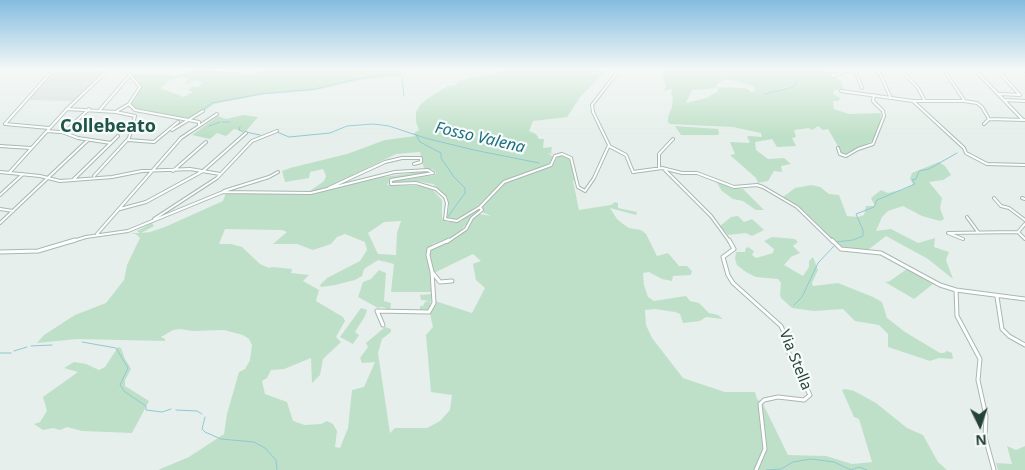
<!DOCTYPE html>
<html>
<head>
<meta charset="utf-8">
<style>
	body { margin:0 }
	#map { position:relative; width:1025px; height:470px; overflow:hidden; background:#e6efeb; font-family:"Noto Sans",sans-serif }
	canvas { display:block }
	.north { position:absolute; left:955px; top:400px; width:50px; height:50px; -webkit-text-stroke:4px #f7fbf9; paint-order:stroke; rotate:176deg; font-size:14px; font-weight:700; line-height:20px; text-align:center; color:#24423a }
	.north::after { content:''; display:block; margin:auto; width:18px; height:22px; background:#24423a; clip-path:polygon(50% 0,100% 100%,50% 72%,0 100%) }
</style>
</head>
<body>
<div id="map">
<canvas width="1025" height="470"></canvas>
<div class="north">N</div>
</div>
<script>
const g = document.querySelector('canvas').getContext('2d');
g.lineJoin = 'round';
function paint(path, color) {
  g.fillStyle = color;
  g.fill(path, 'evenodd');
}
function toPath(rows) {
  const path = new Path2D();
  for (const r of rows) {
    path.moveTo(r[0], r[1]);
    for (let i = 2; i < r.length; i += 2) path.lineTo(r[i], r[i + 1]);
  }
  return path;
}
function stroke(path, color, width, dash) {
  g.strokeStyle = color;
  g.lineWidth = width;
  g.lineCap = dash ? 'butt' : 'round';
  g.setLineDash(dash || []);
  g.stroke(path);
}
function label(font, color, halo, rows, align = 'center') {
  g.font = font + ' "Noto Sans",sans-serif';
  g.lineWidth = 4.5;
  g.setLineDash([]);
  g.textBaseline = 'middle';
  g.strokeStyle = halo;
  g.fillStyle = color;
  for (const [text, x, y, turn = 0] of rows) {
    g.save();
    g.translate(x, y);
    g.rotate((+turn || 0) * Math.PI / 180);
    g.textAlign = isNaN(turn) ? turn : align;
    if (halo) g.strokeText(text, 0, 0);
    g.fillText(text, 0, 0);
    g.restore();
  }
}
const built = toPath([
	[53,70,107,70,95,80,92,80,94,81,72,101,27,100]
]);
const green = toPath([
	[190,70,214,70,253,74,256,74,257,70,401,70,400,76,361,80,311,91,265,94,214,104,193,119,137,110,131,106,132,99,141,86,132,74,179,75],
	[183,76,189,79,184,83,189,84,193,81,203,82,198,87,193,86,188,90,193,92,184,97,160,88,170,80],
	[504,70,607,70,581,96,567,117,533,121,529,131,536,134,539,139,544,139,543,148,552,147,551,153,556,155,547,153,554,157,551,164,503,181,480,204,462,218,449,220,447,216,449,206,448,198,433,184,416,181,392,183,394,181,435,175,436,172,432,169,424,169,420,152,396,154,322,190,307,193,324,181,326,176,323,169,310,172,309,178,285,182,282,171,290,168,347,154,385,140,416,136,413,134,419,130,416,122,416,112,421,104,428,98,448,86,455,85,459,81],
	[660,70,826,70,840,80,844,89,834,90,833,94,841,98,838,101,833,101,834,109,849,114,881,113,879,132,876,135,875,140,843,155,828,129,823,130,818,126,812,130,809,128,794,130,796,137,792,138,796,146,777,147,772,139,755,142,756,150,768,159,784,158,791,164,781,166,782,172,774,171,768,181,758,183,756,178,730,155,735,154,730,142,748,143,750,142,747,137,749,136,762,137,761,133,733,127,670,124,668,122,668,117,672,107,673,98,671,93,673,90,669,89,664,92,666,85],
	[727,79,753,86,755,91,751,92,748,89,743,88,715,87,721,81],
	[717,88,718,91,706,98,686,103,692,90],
	[243,115,258,117,245,132,234,129,226,136,217,133,210,139,192,135,218,116,226,119],
	[675,126,718,129,719,133,718,135,681,135],
	[562,155,569,156,572,161,575,180,573,181,579,210,611,205,615,202,618,203,618,208,637,212,636,215,610,208,617,219,623,224,629,228,641,230,646,234,657,256,668,253,679,266,687,266,692,271,691,275,673,276,672,281,662,279,649,272,643,273,644,285,648,297,654,301,686,296,690,301,699,303,709,313,718,315,723,319,706,317,700,321,683,323,680,314,675,312,655,309,645,310,646,325,652,338,683,378,725,392,755,392,757,399,763,404,788,455,826,456,852,464,872,462,859,419,854,417,842,390,845,389,854,391,876,403,907,428,923,435,938,462,947,470,158,470,189,457,224,434,227,414,239,372,245,369,250,360,252,345,249,339,243,335,224,330,193,331,180,329,173,330,161,337,165,339,165,341,77,339,37,343,44,335,75,315,106,303,124,280,127,265,140,238,136,234,130,233,140,233,137,231,152,223,154,226,141,233,150,232,165,227,223,201,226,193,309,194,369,179,428,171,428,174,391,179,387,185,423,186,433,190,442,200,442,218,447,222,460,222,478,209,480,211,456,235,433,244,427,249,432,292,391,292,394,264,378,260,364,269,362,276,355,280,335,285,321,287,320,285,327,278,360,261,367,250,365,242,345,234,337,237,331,244,313,250,297,244,273,244,287,232,282,230,225,229,219,244,231,244,242,247,260,264,269,268,272,267,292,269,291,273,309,275,303,281,319,290,316,301,343,317,345,321,336,337,341,342,323,359,320,375,312,383,311,358,284,369,271,370,267,378,262,381,265,394,287,402,293,421,305,425,321,424,327,421,333,424,337,431,335,447,340,448,348,428,352,390,364,387,375,362,362,363,360,358,368,347,366,343,385,327,391,329,391,332,382,339,378,353,390,433,395,428,427,428,440,421,450,410,452,395,431,392,426,335,433,327,430,314,435,301,472,313,485,288,476,280,473,264,481,261,473,254,434,273,429,254,429,250,454,239,467,230,473,219,479,214,491,216,482,212,483,210,482,206,507,181,552,166,557,157],
	[401,221,397,233,396,255,378,254,368,233,384,222],
	[939,162,945,166,951,175,943,180,929,182,942,198,940,208,944,219,940,221,922,216,903,206,888,211,882,217,876,231,891,229,918,243,935,238,934,247,949,252,946,260,953,279,928,259,886,236,868,250,842,249,804,211,783,197,795,188,812,185,820,187,829,194,839,195,847,216,858,217,864,215,866,206,875,206,871,198,881,190,888,193,905,189,913,184,910,179,912,173],
	[718,181,731,188,743,189,764,210,756,210,743,201,733,199,722,191,717,183],
	[738,216,744,222,752,219,764,230,752,236,746,233,728,235,720,226,731,217],
	[772,237,795,239,798,242,793,246,800,253,791,257,784,265,803,276,809,267,809,261,813,257,818,270,812,283,813,286,838,283,873,297,882,302,887,318,905,332,940,353,944,353,947,351,952,353,953,359,939,358,930,361,888,347,888,334,879,325,855,321,843,309,814,311,792,308,781,298,780,294,781,283,778,279,756,277,746,272,737,265,735,259,736,252,745,252,746,248,748,247,754,251,752,255,756,258,773,253,774,249,764,241],
	[907,269,933,284,914,299,885,282,890,281],
	[379,270,386,273,384,301,391,303,390,310,420,311,420,306,423,306,425,302,429,301,421,300,420,295,432,294,429,311,424,313,388,309,382,307,378,308,358,297,363,282,371,279],
	[361,308,367,310,365,316,355,332,359,335,353,344,340,337],
	[118,347,121,348,125,359,131,369,125,380,125,386,149,401,132,433,82,431,67,427,60,430,53,428,43,430,34,424,40,422,47,411,43,397,78,372,64,368,74,362,86,364,99,370,105,367],
	[1007,446,1016,450,1025,446,1025,470,998,470,996,463,1012,464]
]);
const stream = toPath([
	[395,71,402,77,404,96],
	[765,94,794,87,800,74,808,70],
	[201,111,212,103,261,94,315,89,352,80,397,73],
	[222,122,230,122],
	[209,126,220,122],
	[240,127,239,130,243,132],
	[246,132,260,135],
	[277,132,289,137,330,133,347,126,373,124,389,126,425,138,474,150,539,163],
	[416,135,420,142,441,153,441,158,454,177,465,188,465,193,447,218],
	[836,242,853,240,863,236,863,230,856,214,874,207,877,200,915,184,912,180,916,179,919,171,929,169,957,153],
	[794,305,802,297,818,263,834,246],
	[82,342,116,348,128,368,120,385,125,392,146,406,146,410,162,412,171,409],
	[31,346,52,345],
	[14,351,27,347],
	[0,353,11,353],
	[176,410,197,411,202,414],
	[205,417,202,429,205,432,221,439,254,442,265,448,276,460,277,470],
	[766,470,781,469,793,462,811,459,834,462,851,470,859,467,867,470]
]);
const streetFar1 = toPath([
	[855,70,862,88],
	[876,70,880,74,890,96],
	[904,70,904,73,918,88,925,101],
	[944,70,964,100],
	[975,70,1023,120],
	[997,70,1020,95,1000,94],
	[1023,70,1025,71],
	[832,76,850,70],
	[841,91,913,101,964,101,977,103,982,107,989,119,984,124],
	[1004,100,1025,101],
	[913,101,964,148,966,153,987,164,1025,165],
	[129,104,135,110,199,122,199,126],
	[67,109,116,112,135,116,129,138,94,176],
	[99,111,130,75],
	[117,111,129,104,140,87,126,70],
	[989,119,1025,120],
	[5,124,53,70],
	[5,124,49,128],
	[172,130,203,111],
	[47,131,60,132,68,129,89,109],
	[62,132,78,138,111,143],
	[128,140,154,142,178,122],
	[0,146,31,148],
	[609,146,626,155,633,172,662,168,682,173,697,173,734,187,757,185,763,187,797,207,833,242],
	[838,148,840,154,846,156,858,149,873,144,884,116,883,111,873,101,874,95],
	[659,168,659,154,673,139],
	[665,170,711,216,730,242],
	[173,171,206,142],
	[0,172,40,176,60,181,112,177,142,171,190,169,220,174],
	[9,173,67,109,108,70],
	[73,180,118,136],
	[391,184,416,183,436,189,445,197,447,203,445,219,457,221,480,207,504,182,551,165,555,156,562,154,571,158,578,187,585,191,594,178,609,145,593,112,592,105,619,70],
	[329,188,385,162,402,158,421,158,421,162,414,164],
	[224,191,269,177,278,172],
	[0,195,23,174],
	[994,198,1001,206,1009,208,1025,220],
	[1022,198,1025,199],
	[0,209,13,211],
	[120,209,146,202,203,171,246,133],
	[967,217,978,232],
	[154,219,217,178,252,141,277,131],
	[0,223,88,140],
	[1018,232,1025,224],
	[1018,232,1025,239],
	[97,234,181,138,217,114],
	[963,239,948,233,1018,232],
	[70,242,86,237,128,231,223,192,311,193,395,172,428,170,433,173,391,180,391,184],
	[447,242,466,229,472,218,482,210,480,207]
]);
const street = toPath([
	[729,240,734,249,723,257,728,275,733,283,781,326,785,335,787,349,810,395,804,400,778,397,764,400,760,404,765,449,756,470],
	[832,240,841,249,881,253,940,285,956,290,1025,299],
	[0,252,38,251,75,240],
	[432,272,440,282,452,281],
	[956,290,957,316,980,359,978,380,986,416,985,437,994,470],
	[997,297,1002,329,1009,336,1025,345],
	[383,325,377,311,429,312,434,303,432,272,428,255,429,249,449,240]
]);
const streetNames = [
	["Via Stella",795,360,68]
];
const waterNames = [
	["Fosso Valena",480,138,13]
];
const quarterNames = [
	["Collebeato",108,127]
];
paint(built, '#d4dfda');
paint(green, '#bfe0c8');
stroke(stream, '#8ec9d4', 1);
stroke(streetFar1, '#a8b8b2', 4);
stroke(street, '#a8b8b2', 5);
stroke(streetFar1, '#fff', 2);
stroke(street, '#fff', 3);
const sky = g.createLinearGradient(0, 0, 0, 136);
sky.addColorStop(0, '#84bce0');
sky.addColorStop(0.51, '#f4f8f6');
sky.addColorStop(1, '#f4f8f600');
g.fillStyle = sky;
g.fillRect(0, 0, 1025, 136);
label('15px', '#24423a', '#f7fbf9', streetNames);
label('italic 16px', '#1c6f80', '#f7fbf9', waterNames);
label('bold 18px', '#1f5548', '#f7fbf9', quarterNames);
</script>
</body>
</html>
